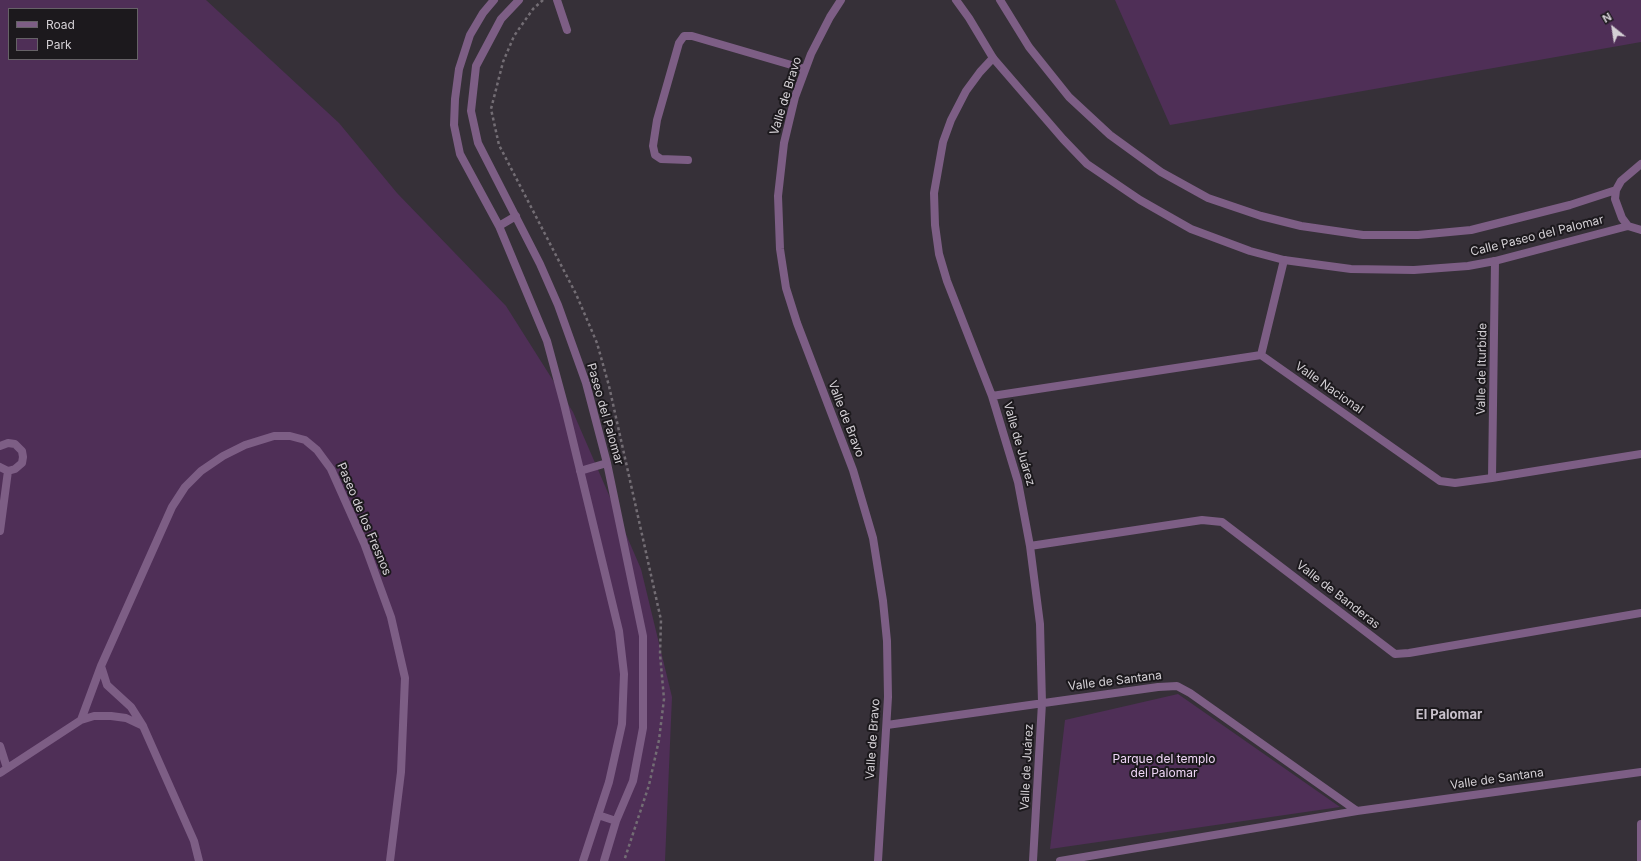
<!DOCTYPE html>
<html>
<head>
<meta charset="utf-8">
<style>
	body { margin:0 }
	#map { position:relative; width:1641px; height:861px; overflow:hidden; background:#363038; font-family:Inter,sans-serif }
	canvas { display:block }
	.legend { position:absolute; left:8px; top:8px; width:130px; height:52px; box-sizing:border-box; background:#1c191d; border:1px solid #666267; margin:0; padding:5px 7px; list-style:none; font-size:12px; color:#d4d0d5 }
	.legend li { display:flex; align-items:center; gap:8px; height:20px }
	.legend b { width:20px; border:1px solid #666267 }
	.north { position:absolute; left:1593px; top:8px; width:40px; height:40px; -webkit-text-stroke:3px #1c191d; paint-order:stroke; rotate:330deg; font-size:11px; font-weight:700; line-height:16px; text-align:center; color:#d4d0d5 }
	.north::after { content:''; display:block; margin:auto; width:14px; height:18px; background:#d4d0d5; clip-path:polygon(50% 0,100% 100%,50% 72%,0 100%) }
</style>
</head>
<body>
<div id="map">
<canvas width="1641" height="861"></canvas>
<ul class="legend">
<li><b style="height:5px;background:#7d5e85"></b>Road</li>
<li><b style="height:11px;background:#4f2f57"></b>Park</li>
</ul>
<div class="north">N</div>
</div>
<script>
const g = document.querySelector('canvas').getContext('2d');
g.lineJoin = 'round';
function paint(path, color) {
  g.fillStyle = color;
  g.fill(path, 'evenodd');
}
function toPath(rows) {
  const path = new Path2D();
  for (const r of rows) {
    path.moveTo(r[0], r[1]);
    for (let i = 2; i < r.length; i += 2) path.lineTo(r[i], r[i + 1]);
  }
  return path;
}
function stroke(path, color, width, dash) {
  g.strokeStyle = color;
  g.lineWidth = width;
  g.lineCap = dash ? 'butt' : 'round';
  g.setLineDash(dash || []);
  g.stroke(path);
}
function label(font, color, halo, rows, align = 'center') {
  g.font = font + ' Inter,sans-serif';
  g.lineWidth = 4;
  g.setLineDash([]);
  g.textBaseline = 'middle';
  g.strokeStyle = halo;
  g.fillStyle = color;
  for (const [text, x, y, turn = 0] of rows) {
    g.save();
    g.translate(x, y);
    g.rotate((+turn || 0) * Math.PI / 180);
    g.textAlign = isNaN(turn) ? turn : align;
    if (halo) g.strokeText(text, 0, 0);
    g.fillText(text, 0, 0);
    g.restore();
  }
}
const green = toPath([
	[0,0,206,0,339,123,397,193,506,306,573,412,641,569,672,697,665,861,0,861],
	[9,9,137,9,137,59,9,59],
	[1115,0,1641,0,1641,42,1170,125],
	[1178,694,1340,807,1050,849,1065,720]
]);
const path = toPath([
	[543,0,533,9,514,36,503,62,491,109,499,145,576,294,597,343,609,386,661,620,660,654,664,699,659,740,649,785,624,861]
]);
const service = toPath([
	[557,0,567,30]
]);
const minor = toPath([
	[841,0,830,17,811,54,795,97,784,143,778,196,780,249,786,288,797,323,853,470,873,538,883,601,887,641,888,697,878,861],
	[993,58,980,72,966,91,951,120,943,142,934,193,935,225,939,254,947,281,992,396,1018,482,1030,546,1040,624,1042,703,1033,861],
	[688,160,661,159,655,155,653,146,657,120,679,43,684,36,692,36,805,69],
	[1261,355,1284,260],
	[992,396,1261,355,1440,481,1455,483,1492,478,1641,454],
	[0,446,8,443,15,444,22,451,23,457,22,463,15,469,8,471,0,467],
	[1492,478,1495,261],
	[0,531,8,471],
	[1030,546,1202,520,1222,522,1395,654,1409,653,1641,613],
	[101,666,107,685,131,707,143,726,194,841,199,861],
	[81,720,94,716,111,716,126,718,143,726],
	[887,725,1158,687,1177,686,1190,693,1357,811,1641,772],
	[0,746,7,768],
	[0,773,81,720,101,666,172,507,185,487,201,471,223,456,245,445,274,436,290,436,305,440,317,450,331,469,364,543,391,617,405,678,401,772,390,861],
	[1060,861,1357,811],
	[1641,861,1641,824]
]);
const tertiary = toPath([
	[494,0,483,13,470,35,459,69,455,99,454,125,460,154,499,226,547,341,564,404,619,631,624,674,622,724,609,782,583,861],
	[519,0,501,19,476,66,471,111,478,143,540,264,558,305,586,383,607,463,643,636,643,728,633,781,616,821,604,861],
	[956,0,969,18,993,58,1063,139,1087,164,1140,200,1191,229,1250,251,1284,260,1351,269,1414,270,1468,266,1495,261,1628,226],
	[1000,0,1029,47,1069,97,1110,135,1161,172,1208,198,1261,216,1301,226,1363,235,1418,235,1471,230,1570,205,1616,190],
	[1641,164,1621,181,1616,190,1615,199,1622,218,1628,226,1641,230],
	[499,226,516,216],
	[580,471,607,463],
	[598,815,616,821]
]);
const streetNames = [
	["Valle de Bravo",786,96,-73],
	["Calle Paseo del Palomar",1537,236,-14],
	["Valle de Iturbide",1482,369,-89],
	["Valle Nacional",1329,388,35],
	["Paseo del Palomar",605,414,74],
	["Valle de Bravo",846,419,69],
	["Valle de Juárez",1019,444,74],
	["Paseo de los Fresnos",364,519,67],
	["Valle de Banderas",1338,595,38],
	["Valle de Santana",1115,681,-7],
	["Valle de Bravo",873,739,-86],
	["Valle de Juárez",1027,767,-87],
	["Valle de Santana",1497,779,-8]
];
const parkNames = [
	["Parque del templo",1164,759],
	["del Palomar",1164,773]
];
const neighbourhoodNames = [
	["El Palomar",1449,715]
];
paint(green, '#4f2f57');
stroke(path, '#736d74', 2.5, [3, 3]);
stroke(service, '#7d5e85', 8);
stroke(minor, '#7d5e85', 8);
stroke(tertiary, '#7d5e85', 8);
label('12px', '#d4d0d5', '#1c191d', streetNames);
label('12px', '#efd6f6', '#1c191d', parkNames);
label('bold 13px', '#c9c1cb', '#1c191d', neighbourhoodNames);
</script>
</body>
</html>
